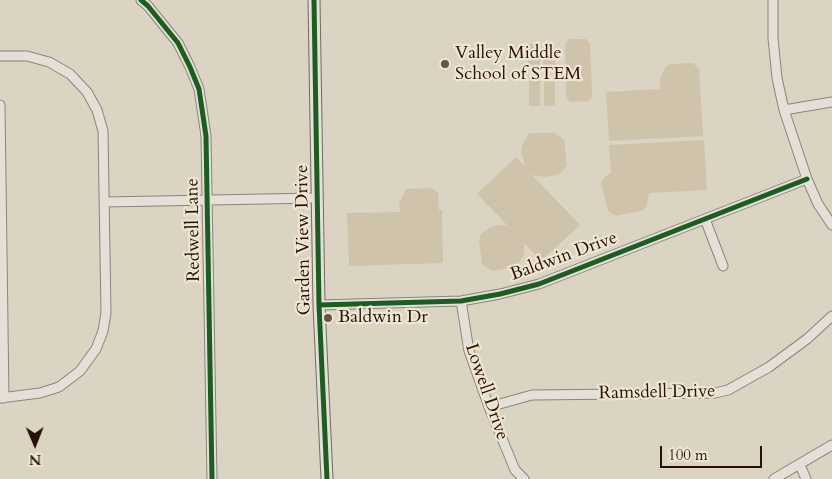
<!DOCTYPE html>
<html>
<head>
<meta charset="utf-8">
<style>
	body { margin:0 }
	#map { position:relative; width:832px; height:479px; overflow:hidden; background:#dbd4c3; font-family:Cardo,serif }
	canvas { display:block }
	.north { position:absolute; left:10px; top:419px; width:50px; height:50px; -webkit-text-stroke:4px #eee5d2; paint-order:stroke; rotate:179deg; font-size:14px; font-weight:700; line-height:20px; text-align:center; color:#281003 }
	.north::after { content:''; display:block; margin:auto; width:18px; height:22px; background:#281003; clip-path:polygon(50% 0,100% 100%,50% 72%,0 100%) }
	.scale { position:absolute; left:660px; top:446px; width:102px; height:22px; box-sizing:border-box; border:2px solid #281003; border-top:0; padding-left:6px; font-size:15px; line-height:18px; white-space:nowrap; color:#281003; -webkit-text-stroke:4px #eee5d2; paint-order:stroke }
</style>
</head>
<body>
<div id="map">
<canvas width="832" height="479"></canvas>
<div class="north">N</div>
<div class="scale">100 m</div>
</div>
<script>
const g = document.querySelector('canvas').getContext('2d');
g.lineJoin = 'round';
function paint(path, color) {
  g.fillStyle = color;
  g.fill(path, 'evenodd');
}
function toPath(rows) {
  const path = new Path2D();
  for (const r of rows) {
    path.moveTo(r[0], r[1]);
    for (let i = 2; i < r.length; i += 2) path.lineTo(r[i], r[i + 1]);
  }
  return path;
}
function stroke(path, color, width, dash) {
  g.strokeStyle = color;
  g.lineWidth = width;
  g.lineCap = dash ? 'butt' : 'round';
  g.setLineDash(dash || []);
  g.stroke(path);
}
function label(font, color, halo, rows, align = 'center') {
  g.font = font + ' Cardo,serif';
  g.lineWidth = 4.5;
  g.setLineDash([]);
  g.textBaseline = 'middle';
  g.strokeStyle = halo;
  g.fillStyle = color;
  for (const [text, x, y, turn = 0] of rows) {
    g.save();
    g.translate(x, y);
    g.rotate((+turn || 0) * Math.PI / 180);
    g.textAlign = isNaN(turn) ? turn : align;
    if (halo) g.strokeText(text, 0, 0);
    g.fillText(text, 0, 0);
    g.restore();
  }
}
const green = toPath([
	[569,39,586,39,590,43,592,94,591,99,588,101,571,102,568,100,566,95,565,45],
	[540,43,540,68,528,68,528,44],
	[554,43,555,68,543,68,543,44],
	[693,63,699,69,703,136,609,141,606,92,660,89,660,78,665,68,670,64],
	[529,81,540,81,540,106,529,106],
	[544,81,555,81,555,105,544,106],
	[529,133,555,133,564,140,567,165,564,169,559,174,551,176,545,177,532,175,580,225,541,261,524,243,524,254,518,265,515,267,492,271,482,264,479,240,481,234,491,227,498,225,507,225,477,194,516,157,525,166,521,151,522,145],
	[704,140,707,190,649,193,647,204,644,210,616,216,608,211,601,183,604,178,611,172,609,145],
	[432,188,438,193,439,210,442,210,443,263,349,266,347,213,400,212,399,203,406,189]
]);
const street = toPath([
	[141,0,148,6,178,43,190,67,199,89,206,136,212,479],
	[773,0,773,38,777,78,784,110,807,179,818,204,832,225],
	[0,56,27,56,49,62,70,74,87,92,97,110,103,131,106,313,103,331,96,349,80,371,59,387,40,393,0,398],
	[0,105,4,398],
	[784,110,832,102],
	[105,202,317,198],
	[705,219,723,266],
	[461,301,469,351,489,407,515,470,524,479],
	[319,305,461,301,500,294,539,284,807,179],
	[489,407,532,395,715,393,728,390,769,367,807,339,832,316],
	[800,465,806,479],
	[774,479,832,445]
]);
const secondary = toPath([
	[314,0,319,305,327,479]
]);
const cycleway = toPath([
	[141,0,148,6,178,43,190,67,199,89,206,136,212,479],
	[314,0,319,305,327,479],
	[319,305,461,301,500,294,539,284,807,179]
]);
const markers = [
	[445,64,5,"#675546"],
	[328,318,5,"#675546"]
];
const poiNames = [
	["Valley Middle",455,54],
	["School of STEM",455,75],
	["Baldwin Dr",338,318]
];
const streetNames = [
	["Redwell Lane",194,230,-91],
	["Garden View Drive",304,240,-91],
	["Baldwin Drive",564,257,-20],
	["Lowell Drive",486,392,71],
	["Ramsdell Drive",657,393,-1]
];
paint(green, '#cfc3ac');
stroke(street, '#8b8479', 11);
stroke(secondary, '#726a60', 13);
stroke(street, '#e4e0d7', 9);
stroke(secondary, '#e4e0d7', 11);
stroke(cycleway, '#1b5e20', 5);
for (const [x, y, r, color] of markers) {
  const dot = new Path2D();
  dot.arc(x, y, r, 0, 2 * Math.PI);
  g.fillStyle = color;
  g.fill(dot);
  stroke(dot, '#eee5d2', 2);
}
label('18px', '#281003', '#eee5d2', poiNames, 'left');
label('18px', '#281003', '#eee5d2', streetNames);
</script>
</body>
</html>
